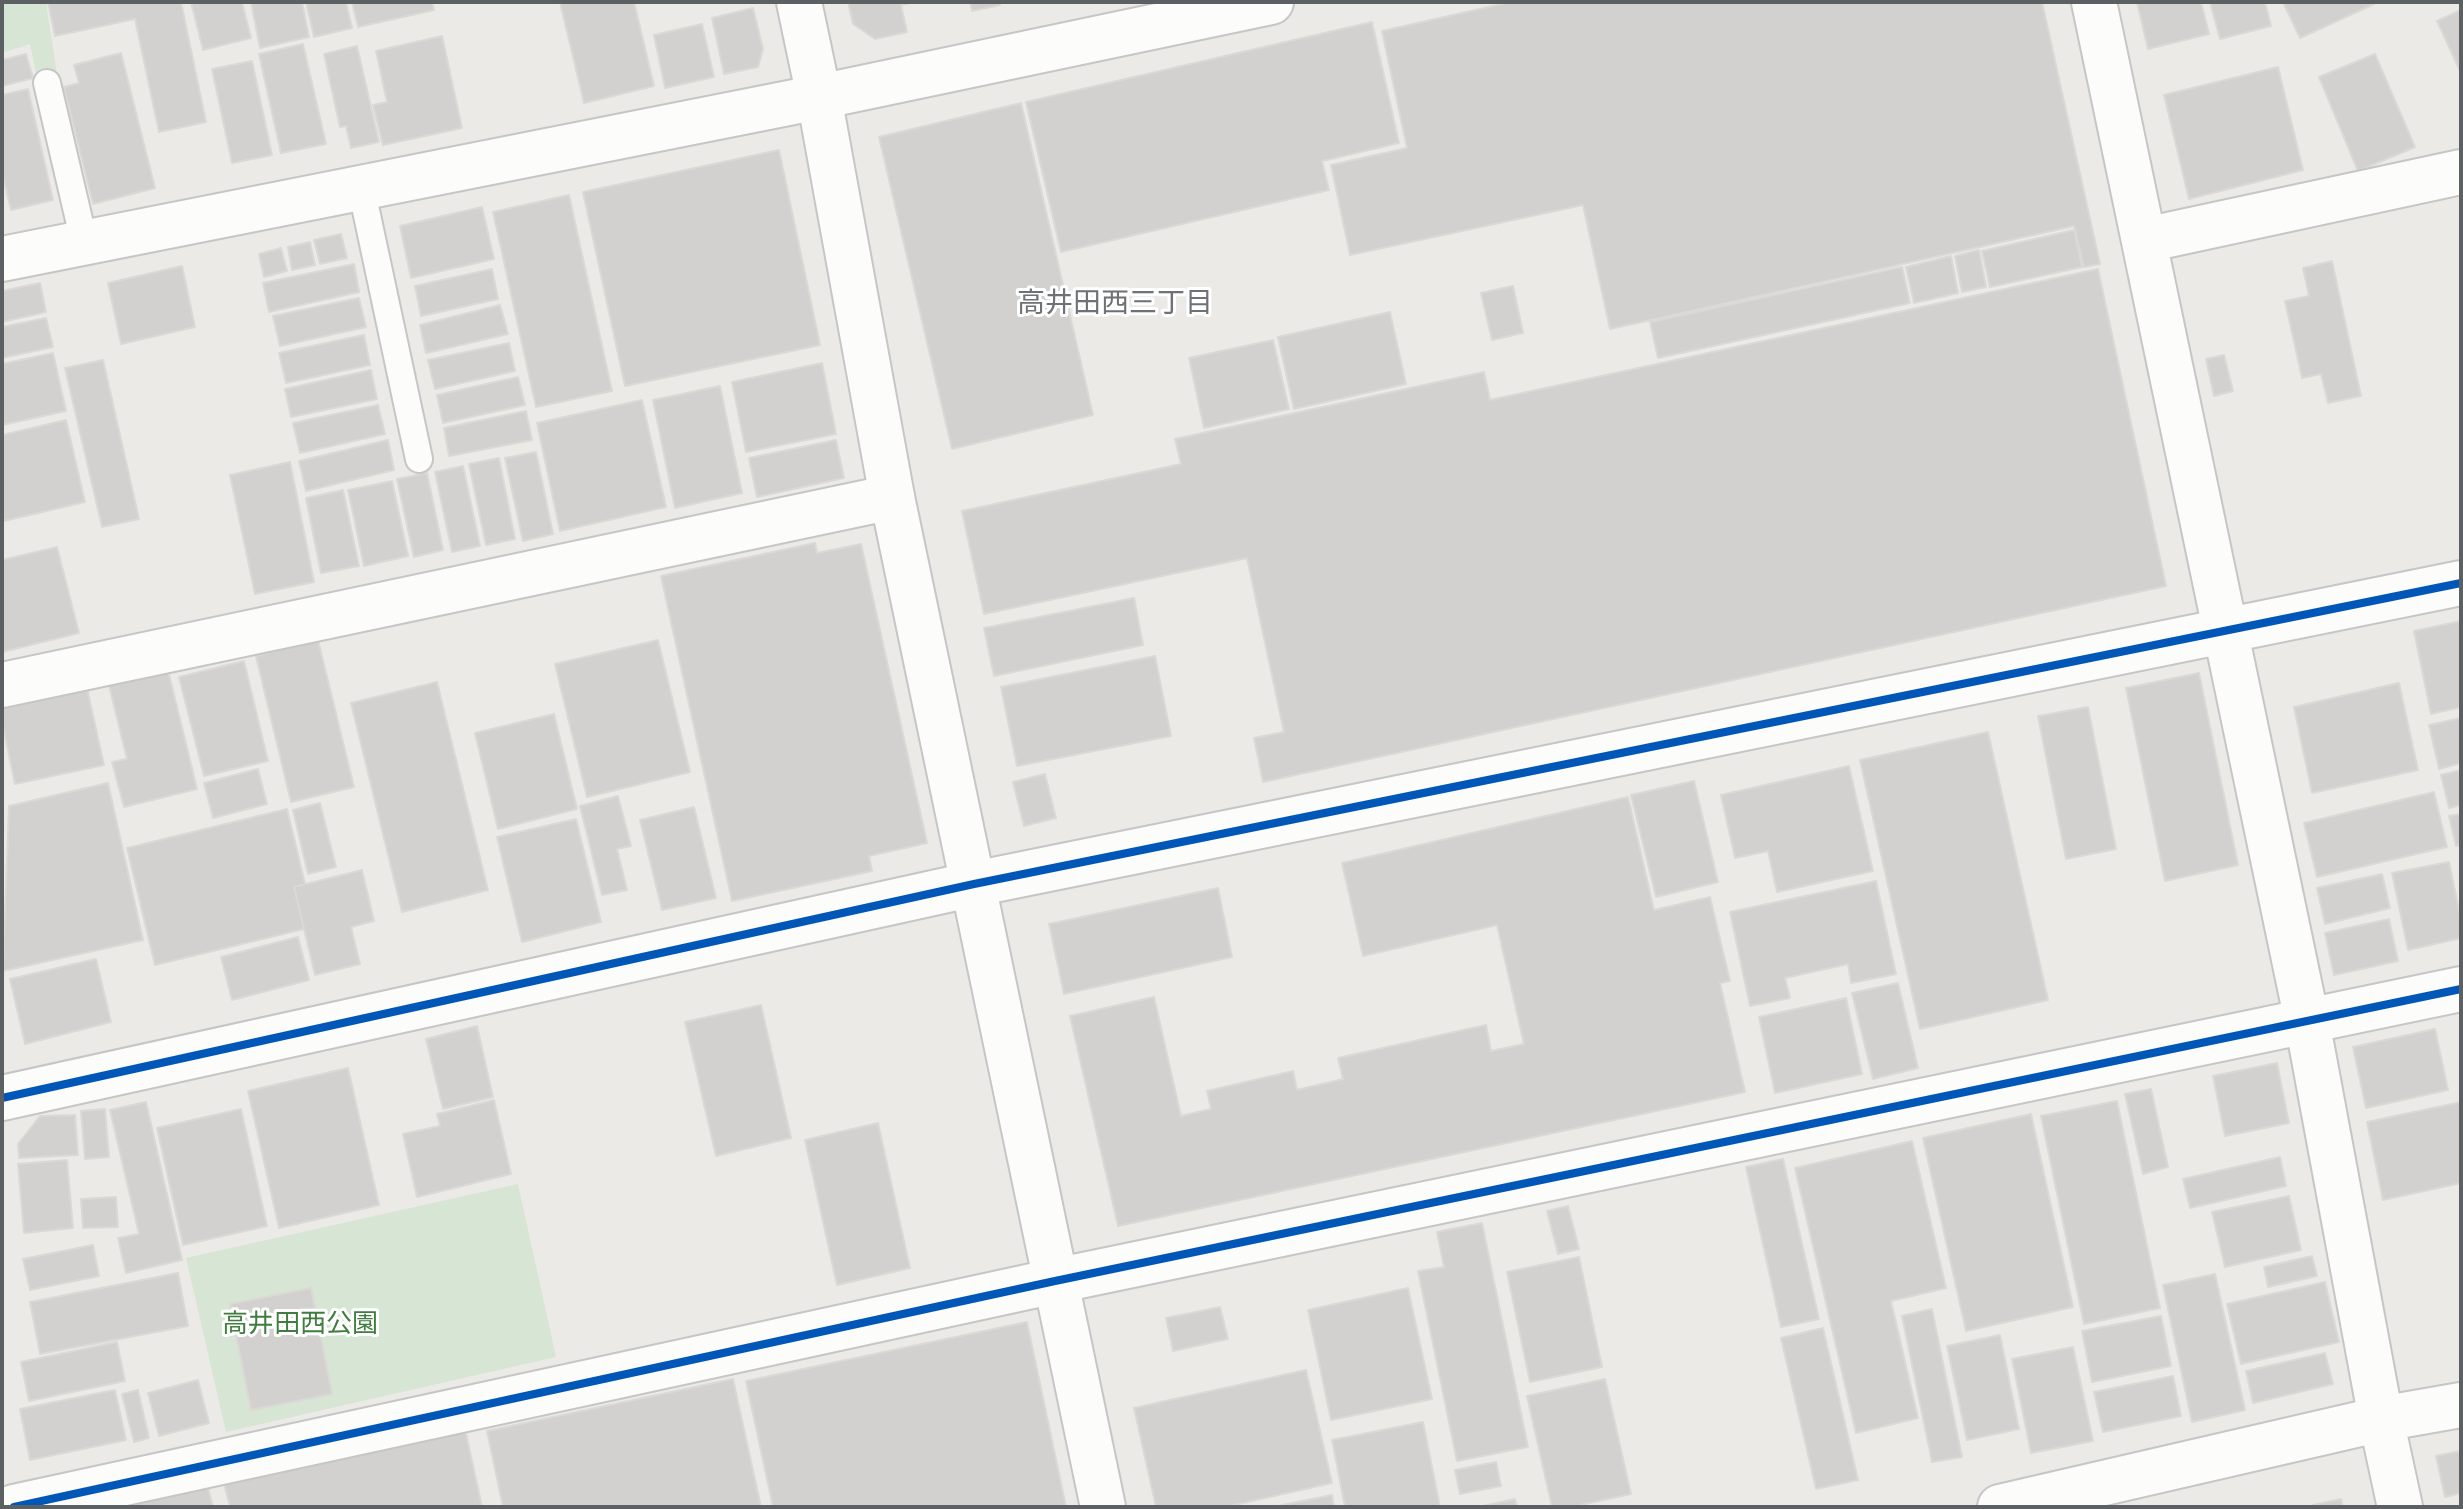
<!DOCTYPE html>
<html>
<head>
<meta charset="utf-8">
<style>
	body { margin:0 }
	#map { position:relative; width:2463px; height:1509px; overflow:hidden; background:#ebeae7; font-family:"Asap Condensed",sans-serif }
	canvas { display:block }
	.frame { position:absolute; inset:0; border:4px solid #5c6063; pointer-events:none }
</style>
</head>
<body>
<div id="map">
<canvas width="2463" height="1509"></canvas>
<div class="frame"></div>
</div>
<script>
const g = document.querySelector('canvas').getContext('2d');
g.lineJoin = 'round';
function paint(path, color) {
  g.fillStyle = color;
  g.fill(path, 'evenodd');
}
function toPath(rows) {
  const path = new Path2D();
  for (const r of rows) {
    path.moveTo(r[0], r[1]);
    for (let i = 2; i < r.length; i += 2) path.lineTo(r[i], r[i + 1]);
  }
  return path;
}
function stroke(path, color, width, dash) {
  g.strokeStyle = color;
  g.lineWidth = width;
  g.lineCap = dash ? 'butt' : 'round';
  g.setLineDash(dash || []);
  g.stroke(path);
}
function label(font, color, halo, rows, align = 'center') {
  g.font = font + ' "Asap Condensed","Noto Sans JP",sans-serif';
  g.lineWidth = 6;
  g.setLineDash([]);
  g.textBaseline = 'middle';
  g.strokeStyle = halo;
  g.fillStyle = color;
  for (const [text, x, y, turn = 0] of rows) {
    g.save();
    g.translate(x, y);
    g.rotate((+turn || 0) * Math.PI / 180);
    g.textAlign = isNaN(turn) ? turn : align;
    if (halo) g.strokeText(text, 0, 0);
    g.fillText(text, 0, 0);
    g.restore();
  }
}
const green = toPath([
	[2,2,46,2,57,74,86,202,65,207,30,44,5,52,2,45],
	[518,1184,556,1357,226,1432,186,1258]
]);
const building = toPath([
	[48,2,181,2,206,122,159,132,135,19,55,36,48,2],
	[191,2,242,2,251,38,203,50,191,2],
	[251,2,302,2,309,37,260,48,251,2],
	[306,2,346,2,352,28,314,37,306,2],
	[352,2,432,2,434,10,358,27,352,2],
	[560,2,634,2,654,86,584,103,560,2],
	[848,2,914,2,901,5,907,32,875,39,853,24,848,2],
	[970,2,999,2,1000,5,972,11,970,2],
	[1511,2,2042,2,2100,264,2084,267,2074,226,1610,329,1583,205,1350,255,1331,165,1407,148,1382,31,1511,2],
	[2137,2,2201,2,2209,34,2148,49,2137,2],
	[2210,2,2265,2,2271,26,2220,39,2210,2],
	[2283,2,2373,2,2374,4,2300,38,2283,2],
	[753,8,763,49,758,67,724,74,712,18,753,8],
	[2461,10,2461,73,2437,21,2461,10],
	[1372,22,1399,143,1322,161,1329,190,1061,252,1026,102,1372,22],
	[702,24,714,77,665,88,654,35,702,24],
	[442,36,462,128,383,145,373,105,387,102,376,51,442,36],
	[303,44,326,144,281,153,259,54,303,44],
	[357,46,379,142,351,148,346,126,340,127,324,54,357,46],
	[121,53,155,188,93,204,64,87,79,83,74,65,121,53],
	[26,54,33,78,2,86,2,60,26,54],
	[2375,54,2415,147,2358,171,2319,77,2375,54],
	[252,61,272,155,232,163,212,69,252,61],
	[2278,67,2303,170,2189,199,2164,95,2278,67],
	[28,89,53,200,11,210,2,172,2,95,28,89],
	[1021,103,1093,415,952,449,879,137,1021,103],
	[779,150,820,345,625,386,583,192,779,150],
	[569,195,612,391,536,407,493,212,569,195],
	[482,207,494,259,411,278,400,226,482,207],
	[2074,230,2082,267,1990,287,1982,251,2074,230],
	[341,234,347,258,320,264,314,240,341,234],
	[310,242,315,265,292,270,288,247,310,242],
	[281,248,287,271,264,277,259,254,281,248],
	[1979,250,1986,287,1962,292,1955,256,1979,250],
	[1951,256,1958,293,1914,303,1906,267,1951,256],
	[2332,261,2361,396,2328,403,2321,374,2302,378,2285,301,2309,296,2303,268,2332,261],
	[354,264,359,292,269,312,263,283,354,264],
	[182,266,195,327,121,344,108,283,182,266],
	[1902,267,1910,303,1658,358,1650,322,1902,267],
	[492,269,498,299,421,316,415,286,492,269],
	[2098,269,2166,586,1263,782,1254,738,1284,732,1247,558,984,614,962,511,1181,464,1175,439,1484,372,1490,400,2098,269],
	[40,283,46,312,2,322,2,291,40,283],
	[1513,286,1523,333,1492,340,1481,293,1513,286],
	[359,298,366,327,280,346,273,316,359,298],
	[500,305,508,334,426,353,420,325,500,305],
	[1390,312,1406,384,1294,409,1278,337,1390,312],
	[46,318,53,347,2,358,2,327,46,318],
	[364,335,370,365,286,383,279,353,364,335],
	[1273,340,1289,409,1204,428,1189,358,1273,340],
	[509,343,515,371,435,389,428,360,509,343],
	[53,353,66,411,2,425,2,364,53,353],
	[2224,355,2233,391,2214,396,2206,359,2224,355],
	[103,360,139,519,102,527,65,368,103,360],
	[822,363,836,434,746,452,732,382,822,363],
	[371,370,377,399,291,417,285,389,371,370],
	[518,377,525,405,443,423,437,395,518,377],
	[720,386,742,493,675,508,653,400,720,386],
	[642,400,666,507,560,531,537,423,642,400],
	[378,405,385,434,300,453,293,423,378,405],
	[526,411,532,440,449,456,444,428,526,411],
	[66,420,85,502,4,521,2,510,2,435,66,420],
	[388,440,394,470,306,491,299,461,388,440],
	[836,440,844,478,757,497,749,458,836,440],
	[536,452,553,534,523,541,505,458,536,452],
	[499,458,515,539,486,545,469,464,499,458],
	[290,462,314,582,255,594,230,475,290,462],
	[463,466,480,546,452,552,435,472,463,466],
	[427,473,443,550,414,557,397,479,427,473],
	[392,481,408,556,364,566,348,490,392,481],
	[343,490,359,566,321,573,306,498,343,490],
	[815,543,817,553,861,544,927,843,869,856,872,871,732,901,661,576,815,543],
	[57,547,79,633,2,652,2,560,57,547],
	[1134,598,1143,645,994,676,984,628,1134,598],
	[2461,621,2461,707,2431,714,2414,631,2461,621],
	[318,640,354,787,291,802,256,656,318,640],
	[658,640,690,772,587,797,555,664,658,640],
	[1155,656,1171,736,1017,766,1001,687,1155,656],
	[244,661,268,761,204,776,179,677,244,661],
	[168,670,197,789,124,807,112,762,127,759,109,685,168,670],
	[2199,673,2238,865,2165,881,2126,688,2199,673],
	[437,682,488,890,402,912,351,703,437,682],
	[2399,683,2418,770,2312,793,2294,707,2399,683],
	[87,688,104,765,15,784,2,721,2,706,87,688],
	[2088,707,2116,849,2066,859,2038,716,2088,707],
	[554,714,577,809,498,829,475,733,554,714],
	[2461,718,2461,763,2439,769,2429,725,2461,718],
	[1988,732,2048,1000,1920,1029,1860,760,1988,732],
	[1849,766,1873,871,1777,892,1768,851,1735,858,1721,795,1849,766],
	[258,769,267,804,213,818,204,783,258,769],
	[2461,770,2461,805,2449,808,2441,775,2461,770],
	[1045,774,1056,818,1024,826,1013,782,1045,774],
	[1694,781,1718,882,1656,897,1631,795,1694,781],
	[108,783,143,940,3,971,9,806,108,783],
	[2434,792,2447,847,2317,877,2304,823,2434,792],
	[618,796,631,846,617,849,627,890,602,895,580,806,618,796],
	[1628,797,1654,910,1710,897,1730,981,1720,983,1745,1092,1118,1226,1070,1016,1154,997,1181,1116,1211,1109,1207,1091,1293,1071,1297,1090,1343,1079,1338,1058,1486,1025,1491,1051,1524,1044,1497,925,1363,956,1342,863,1628,797],
	[320,803,336,867,308,874,293,810,320,803],
	[694,807,716,898,662,910,640,820,694,807],
	[287,809,305,884,294,887,304,929,155,965,127,848,287,809],
	[2461,814,2461,845,2456,846,2449,816,2461,814],
	[576,819,601,922,522,942,497,837,576,819],
	[2449,862,2461,920,2461,938,2408,950,2392,873,2449,862],
	[362,870,374,921,351,927,360,964,315,975,294,887,362,870],
	[2382,874,2390,908,2325,924,2317,888,2382,874],
	[1876,881,1896,974,1851,983,1848,964,1785,978,1790,998,1750,1006,1730,912,1876,881],
	[1218,888,1232,957,1064,994,1049,924,1218,888],
	[2389,919,2398,961,2334,975,2325,933,2389,919],
	[298,937,309,980,232,1000,221,957,298,937],
	[96,959,111,1022,25,1044,10,979,96,959],
	[1898,983,1918,1068,1873,1079,1852,993,1898,983],
	[1846,998,1862,1074,1775,1093,1759,1017,1846,998],
	[761,1005,791,1138,716,1156,685,1022,761,1005],
	[477,1026,493,1097,443,1109,426,1039,477,1026],
	[2435,1029,2448,1090,2366,1108,2353,1047,2435,1029],
	[2277,1063,2289,1123,2225,1136,2213,1076,2277,1063],
	[348,1068,379,1205,279,1228,248,1091,348,1068],
	[2151,1089,2168,1167,2143,1174,2125,1094,2151,1089],
	[494,1100,511,1174,417,1197,403,1134,440,1126,437,1114,494,1100],
	[2117,1101,2160,1308,2084,1324,2041,1116,2117,1101],
	[146,1102,182,1260,126,1273,118,1238,139,1234,110,1110,146,1102],
	[2461,1102,2461,1183,2383,1200,2367,1122,2461,1102],
	[105,1109,109,1157,85,1159,81,1111,105,1109],
	[241,1109,267,1226,183,1245,157,1128,241,1109],
	[2031,1114,2073,1307,1966,1331,1923,1138,2031,1114],
	[75,1115,78,1155,19,1158,18,1144,40,1116,75,1115],
	[878,1123,910,1268,837,1285,805,1140,878,1123],
	[1912,1141,1946,1288,1891,1301,1918,1418,1856,1433,1795,1168,1912,1141],
	[2280,1157,2286,1186,2190,1208,2183,1179,2280,1157],
	[1783,1159,1819,1319,1781,1327,1746,1167,1783,1159],
	[67,1160,73,1228,24,1233,18,1164,67,1160],
	[2289,1196,2301,1250,2225,1267,2212,1212,2289,1196],
	[116,1197,118,1227,83,1228,81,1199,116,1197],
	[1568,1206,1579,1249,1558,1254,1547,1211,1568,1206],
	[1482,1223,1528,1447,1457,1461,1418,1271,1444,1267,1437,1232,1482,1223],
	[93,1245,99,1276,30,1290,23,1259,93,1245],
	[2312,1256,2317,1276,2268,1287,2264,1267,2312,1256],
	[1579,1257,1602,1367,1530,1382,1507,1272,1579,1257],
	[178,1273,188,1326,40,1354,30,1302,178,1273],
	[2215,1274,2245,1410,2192,1422,2163,1285,2215,1274],
	[2325,1282,2339,1342,2241,1364,2227,1304,2325,1282],
	[311,1288,332,1394,251,1410,230,1304,311,1288],
	[1408,1288,1432,1399,1331,1420,1308,1310,1408,1288],
	[1220,1307,1228,1339,1173,1351,1166,1318,1220,1307],
	[1932,1309,1962,1457,1932,1462,1902,1316,1932,1309],
	[2161,1316,2171,1366,2092,1382,2082,1331,2161,1316],
	[1027,1322,1066,1507,773,1507,746,1381,1027,1322],
	[1823,1328,1858,1480,1816,1489,1781,1338,1823,1328],
	[2000,1335,2019,1429,1967,1440,1947,1346,2000,1335],
	[117,1342,125,1381,29,1401,21,1362,117,1342],
	[2073,1347,2093,1441,2031,1453,2012,1359,2073,1347],
	[2325,1353,2333,1384,2253,1403,2246,1371,2325,1353],
	[1306,1370,1332,1483,1225,1507,1156,1507,1134,1408,1306,1370],
	[2173,1376,2181,1416,2103,1432,2094,1392,2173,1376],
	[733,1379,761,1507,503,1507,487,1431,733,1379],
	[1605,1379,1631,1494,1571,1507,1552,1507,1527,1396,1605,1379],
	[198,1380,209,1423,159,1436,148,1393,198,1380],
	[115,1390,126,1440,30,1460,20,1409,115,1390],
	[138,1390,149,1438,134,1442,122,1394,138,1390],
	[1423,1422,1440,1507,1345,1507,1332,1440,1423,1422],
	[464,1424,482,1507,230,1507,223,1479,464,1424],
	[2461,1451,2461,1493,2445,1497,2436,1456,2461,1451],
	[1496,1462,1501,1486,1460,1494,1455,1470,1496,1462],
	[207,1484,213,1507,122,1507,121,1503,207,1484],
	[1332,1495,1334,1507,1273,1507,1332,1495],
	[1515,1499,1517,1507,1478,1507,1515,1499],
	[2341,1499,2343,1507,2314,1507,2313,1505,2341,1499]
]);
const service = toPath([
	[47,83,84,241],
	[361,187,419,459]
]);
const minor = toPath([
	[2094,2,2307,1021,2381,1419,2400,1507],
	[2145,240,2461,172],
	[2,259,819,97,1271,2],
	[2,685,892,497],
	[2,1098,974,884,2461,583],
	[14,1507,1055,1281,2461,989],
	[2000,1507,2381,1419,2461,1405]
]);
const tertiary = toPath([
	[799,2,819,97,892,497,1103,1507]
]);
const cycleway = toPath([
	[2,1098,974,884,2461,583],
	[14,1507,1055,1281,2461,989]
]);
const parkNames = [
	["高井田西公園",300,1324]
];
const neighbourhoodNames = [
	["高井田西三丁目",1115,303]
];
paint(green, '#d7e5d4');
paint(building, '#d2d1cf');
stroke(building, '#dad9d6', 2);
stroke(service, '#c6c6c6', 30);
stroke(minor, '#c6c6c6', 48);
stroke(tertiary, '#c6c6c6', 48);
stroke(service, '#fcfcfb', 26);
stroke(minor, '#fcfcfb', 44);
stroke(tertiary, '#fcfcfb', 44);
stroke(cycleway, '#0057b8', 8);
label('26px', '#407e40', '#fff', parkNames);
label('28px', '#6e7275', '#fff', neighbourhoodNames);
</script>
</body>
</html>
